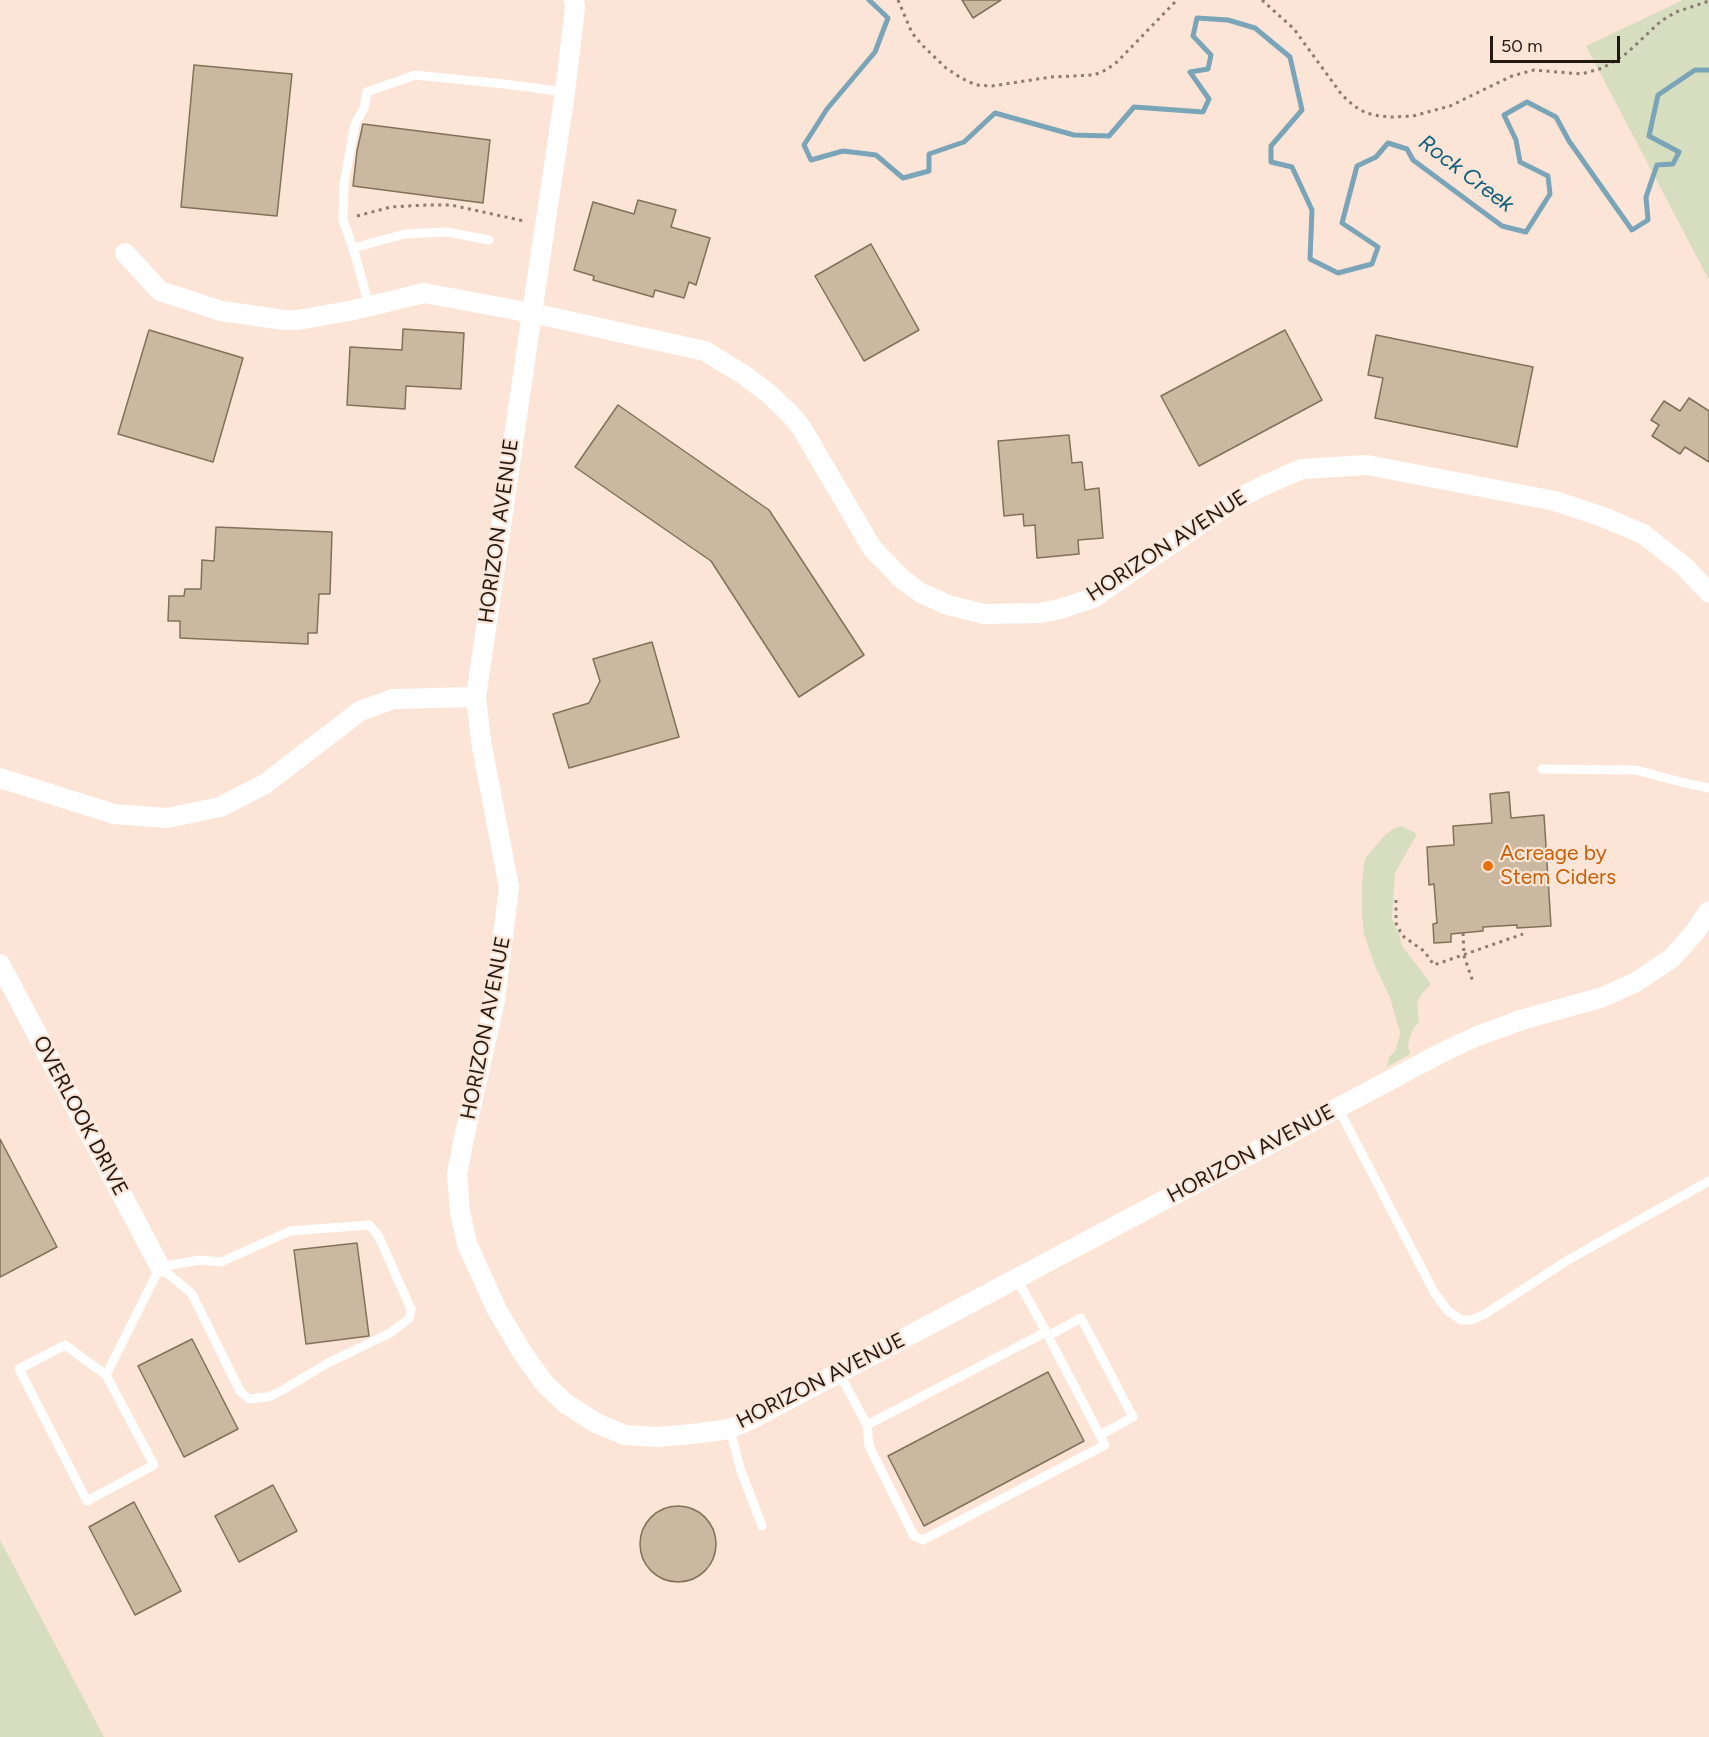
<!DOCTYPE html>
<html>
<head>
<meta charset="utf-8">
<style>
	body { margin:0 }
	#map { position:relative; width:1709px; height:1737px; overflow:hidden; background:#fce5d7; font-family:Figtree,sans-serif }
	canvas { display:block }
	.scale { position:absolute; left:1490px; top:36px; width:130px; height:27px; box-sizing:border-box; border:3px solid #221912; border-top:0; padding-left:8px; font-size:18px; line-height:21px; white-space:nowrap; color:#221912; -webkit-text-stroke:4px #fce5d7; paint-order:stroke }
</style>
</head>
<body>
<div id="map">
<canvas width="1709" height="1737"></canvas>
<div class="scale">50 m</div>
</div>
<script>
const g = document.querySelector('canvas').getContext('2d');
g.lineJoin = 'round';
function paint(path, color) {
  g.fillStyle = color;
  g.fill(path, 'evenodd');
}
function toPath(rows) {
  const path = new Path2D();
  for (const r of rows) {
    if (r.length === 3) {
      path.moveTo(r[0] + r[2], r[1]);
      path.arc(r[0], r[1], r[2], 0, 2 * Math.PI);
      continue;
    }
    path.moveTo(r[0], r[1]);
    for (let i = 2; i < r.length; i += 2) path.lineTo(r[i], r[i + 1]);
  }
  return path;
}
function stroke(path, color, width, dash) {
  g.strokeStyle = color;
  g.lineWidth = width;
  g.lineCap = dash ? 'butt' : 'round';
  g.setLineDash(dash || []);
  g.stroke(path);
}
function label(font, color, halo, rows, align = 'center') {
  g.font = font + ' Figtree,sans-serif';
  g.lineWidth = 4.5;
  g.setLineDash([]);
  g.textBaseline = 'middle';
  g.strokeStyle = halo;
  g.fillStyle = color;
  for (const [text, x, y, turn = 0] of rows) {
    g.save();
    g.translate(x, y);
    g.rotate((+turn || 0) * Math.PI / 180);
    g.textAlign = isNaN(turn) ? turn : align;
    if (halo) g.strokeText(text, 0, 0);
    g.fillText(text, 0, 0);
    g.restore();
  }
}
const green = toPath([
	[1683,0,1709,0,1709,280,1586,46],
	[1401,826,1417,834,1395,873,1392,919,1399,934,1402,946,1431,984,1421,995,1417,1003,1419,1022,1414,1027,1410,1037,1408,1045,1410,1054,1387,1067,1389,1057,1395,1051,1399,1039,1400,1032,1390,998,1375,966,1364,934,1362,914,1362,884,1364,864,1366,857,1385,835,1393,829],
	[0,1540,104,1737,0,1737]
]);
const stream = toPath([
	[869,0,888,18,875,52,827,109,804,145,811,160,843,151,876,155,903,178,929,171,929,154,964,142,995,113,1074,135,1109,136,1134,107,1203,112,1209,99,1190,72,1208,69,1211,55,1193,36,1197,18,1228,20,1255,28,1290,57,1302,110,1271,146,1271,162,1292,167,1312,210,1310,259,1338,273,1372,264,1378,247,1342,223,1357,166,1376,157,1388,143,1407,149,1413,160,1502,226,1526,232,1550,194,1548,176,1520,162,1516,140,1504,115,1527,102,1556,117,1569,141,1632,230,1648,220,1646,197,1657,165,1673,164,1679,152,1649,136,1658,95,1695,70,1709,70]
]);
const building = toPath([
	[962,0,1001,0,973,18,962,0],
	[194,65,292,74,277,216,181,207,194,65],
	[363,124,490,140,483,203,353,186,357,151,363,124],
	[638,200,676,210,671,227,710,238,696,285,689,282,684,298,655,290,653,297,593,280,594,276,574,270,593,202,634,214,638,200],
	[871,244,919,330,864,361,815,276,871,244],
	[403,329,464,333,461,389,406,386,405,409,347,405,350,347,402,350,403,329],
	[149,330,243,358,213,462,118,434,149,330],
	[1285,330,1322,400,1199,466,1161,396,1285,330],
	[1376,335,1533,367,1517,447,1375,418,1383,378,1368,375,1376,335],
	[1689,398,1709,411,1709,462,1685,447,1680,454,1652,436,1659,425,1651,420,1664,401,1680,411,1689,398],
	[618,405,769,510,864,655,799,697,711,561,575,467,618,405],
	[1069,435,1072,463,1082,462,1085,490,1099,488,1103,538,1078,540,1079,554,1037,558,1035,525,1024,526,1023,514,1004,516,998,441,1069,435],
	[216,527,332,532,330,594,319,594,317,633,308,633,308,644,180,638,180,621,168,621,169,596,184,596,185,589,201,589,202,560,214,561,216,527],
	[652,642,679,737,569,768,553,714,589,703,600,681,593,659,652,642],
	[1509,792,1511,818,1544,815,1551,926,1517,928,1517,925,1483,927,1483,931,1451,934,1451,942,1434,943,1433,924,1437,923,1434,884,1429,885,1427,847,1454,845,1453,826,1492,823,1490,794,1509,792],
	[0,1139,57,1247,0,1277,0,1139],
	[357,1243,369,1336,306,1344,294,1250,357,1243],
	[192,1339,238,1429,184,1457,138,1366,192,1339],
	[1048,1372,1084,1441,924,1526,888,1456,1048,1372],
	[273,1485,297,1531,239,1562,215,1516,273,1485],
	[134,1502,181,1591,135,1615,89,1527,134,1502],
	[678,1544,38]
]);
const path = toPath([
	[898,0,912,33,922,45,946,68,961,78,976,85,992,86,1051,77,1094,75,1106,70,1117,62,1177,0],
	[1262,0,1294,29,1342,95,1354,106,1366,113,1379,116,1391,117,1413,116,1450,106,1512,76,1534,70,1581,74,1603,68,1627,53,1661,21,1676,12,1709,1],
	[357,216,391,207,426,205,451,205,524,221],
	[1396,900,1396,923,1400,931,1404,937,1424,951,1434,965,1523,934],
	[1463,933,1464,956,1473,982]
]);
const lane = toPath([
	[353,248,343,220,344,183,355,124,364,108,367,92,415,75,504,84,565,92],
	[369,305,353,248,405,234,447,232,489,240],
	[1542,769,1636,770,1681,782,1709,788],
	[1338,1108,1434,1292,1448,1311,1461,1320,1472,1320,1485,1314,1568,1260,1709,1181],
	[369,1225,378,1235,411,1309,409,1319,390,1333,326,1364,281,1391,268,1397,249,1399,240,1391,192,1294,160,1267,200,1260,221,1262,290,1231,369,1225],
	[1048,1336,1081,1318,1133,1417,1100,1435],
	[839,1373,867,1425,1046,1332,1017,1279],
	[106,1375,65,1345,19,1369,87,1501,154,1465,106,1375,160,1267],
	[867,1425,869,1446,914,1536,923,1540,1105,1445,1046,1332],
	[730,1429,740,1468,762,1526]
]);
const street = toPath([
	[125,253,160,291,221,311,285,320,298,320,354,310,424,293,532,313,565,92,575,7,574,0],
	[1709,593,1685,567,1643,534,1603,517,1555,501,1367,465,1302,469,1265,485,1235,500,1093,598,1060,609,1040,613,984,614,948,605,921,593,902,579,872,548,801,427,789,413,768,393,744,375,705,351,532,313,476,697,482,747,509,887,495,1000,464,1138,457,1174,460,1212,467,1244,497,1310,522,1352,544,1383,565,1403,596,1423,625,1435,657,1437,692,1434,730,1429,752,1419,1443,1052,1475,1037,1521,1020,1603,997,1636,982,1672,958,1694,933,1709,911],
	[0,778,114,814,167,818,220,807,265,784,360,711,393,699,476,697],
	[0,964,160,1267]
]);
const markers = [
	[1488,866,6,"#e8710a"]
];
const streetNames = [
	["HORIZON AVENUE",499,531,-82],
	["HORIZON AVENUE",1167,546,-33],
	["HORIZON AVENUE",486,1028,-79],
	["OVERLOOK DRIVE",80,1116,62],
	["HORIZON AVENUE",1251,1154,-28],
	["HORIZON AVENUE",821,1381,-27]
];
const foodNames = [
	["Acreage by",1500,854],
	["Stem Ciders",1500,878]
];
const waterNames = [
	["Rock Creek",1466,174,37]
];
paint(green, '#d7ddbf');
stroke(stream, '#7aa5b8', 5);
paint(building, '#cab9a0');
stroke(building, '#807159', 1.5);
stroke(path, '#8b7b71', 3, [3, 4.5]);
stroke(lane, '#fff', 9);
stroke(street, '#fff', 20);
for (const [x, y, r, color] of markers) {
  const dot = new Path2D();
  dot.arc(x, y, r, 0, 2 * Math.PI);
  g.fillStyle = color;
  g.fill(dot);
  stroke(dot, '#fce5d7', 2);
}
label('21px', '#221912', '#fce5d7', streetNames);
label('21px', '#c56008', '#fce5d7', foodNames, 'left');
label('italic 22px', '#0b5f7a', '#fce5d7', waterNames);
</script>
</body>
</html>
